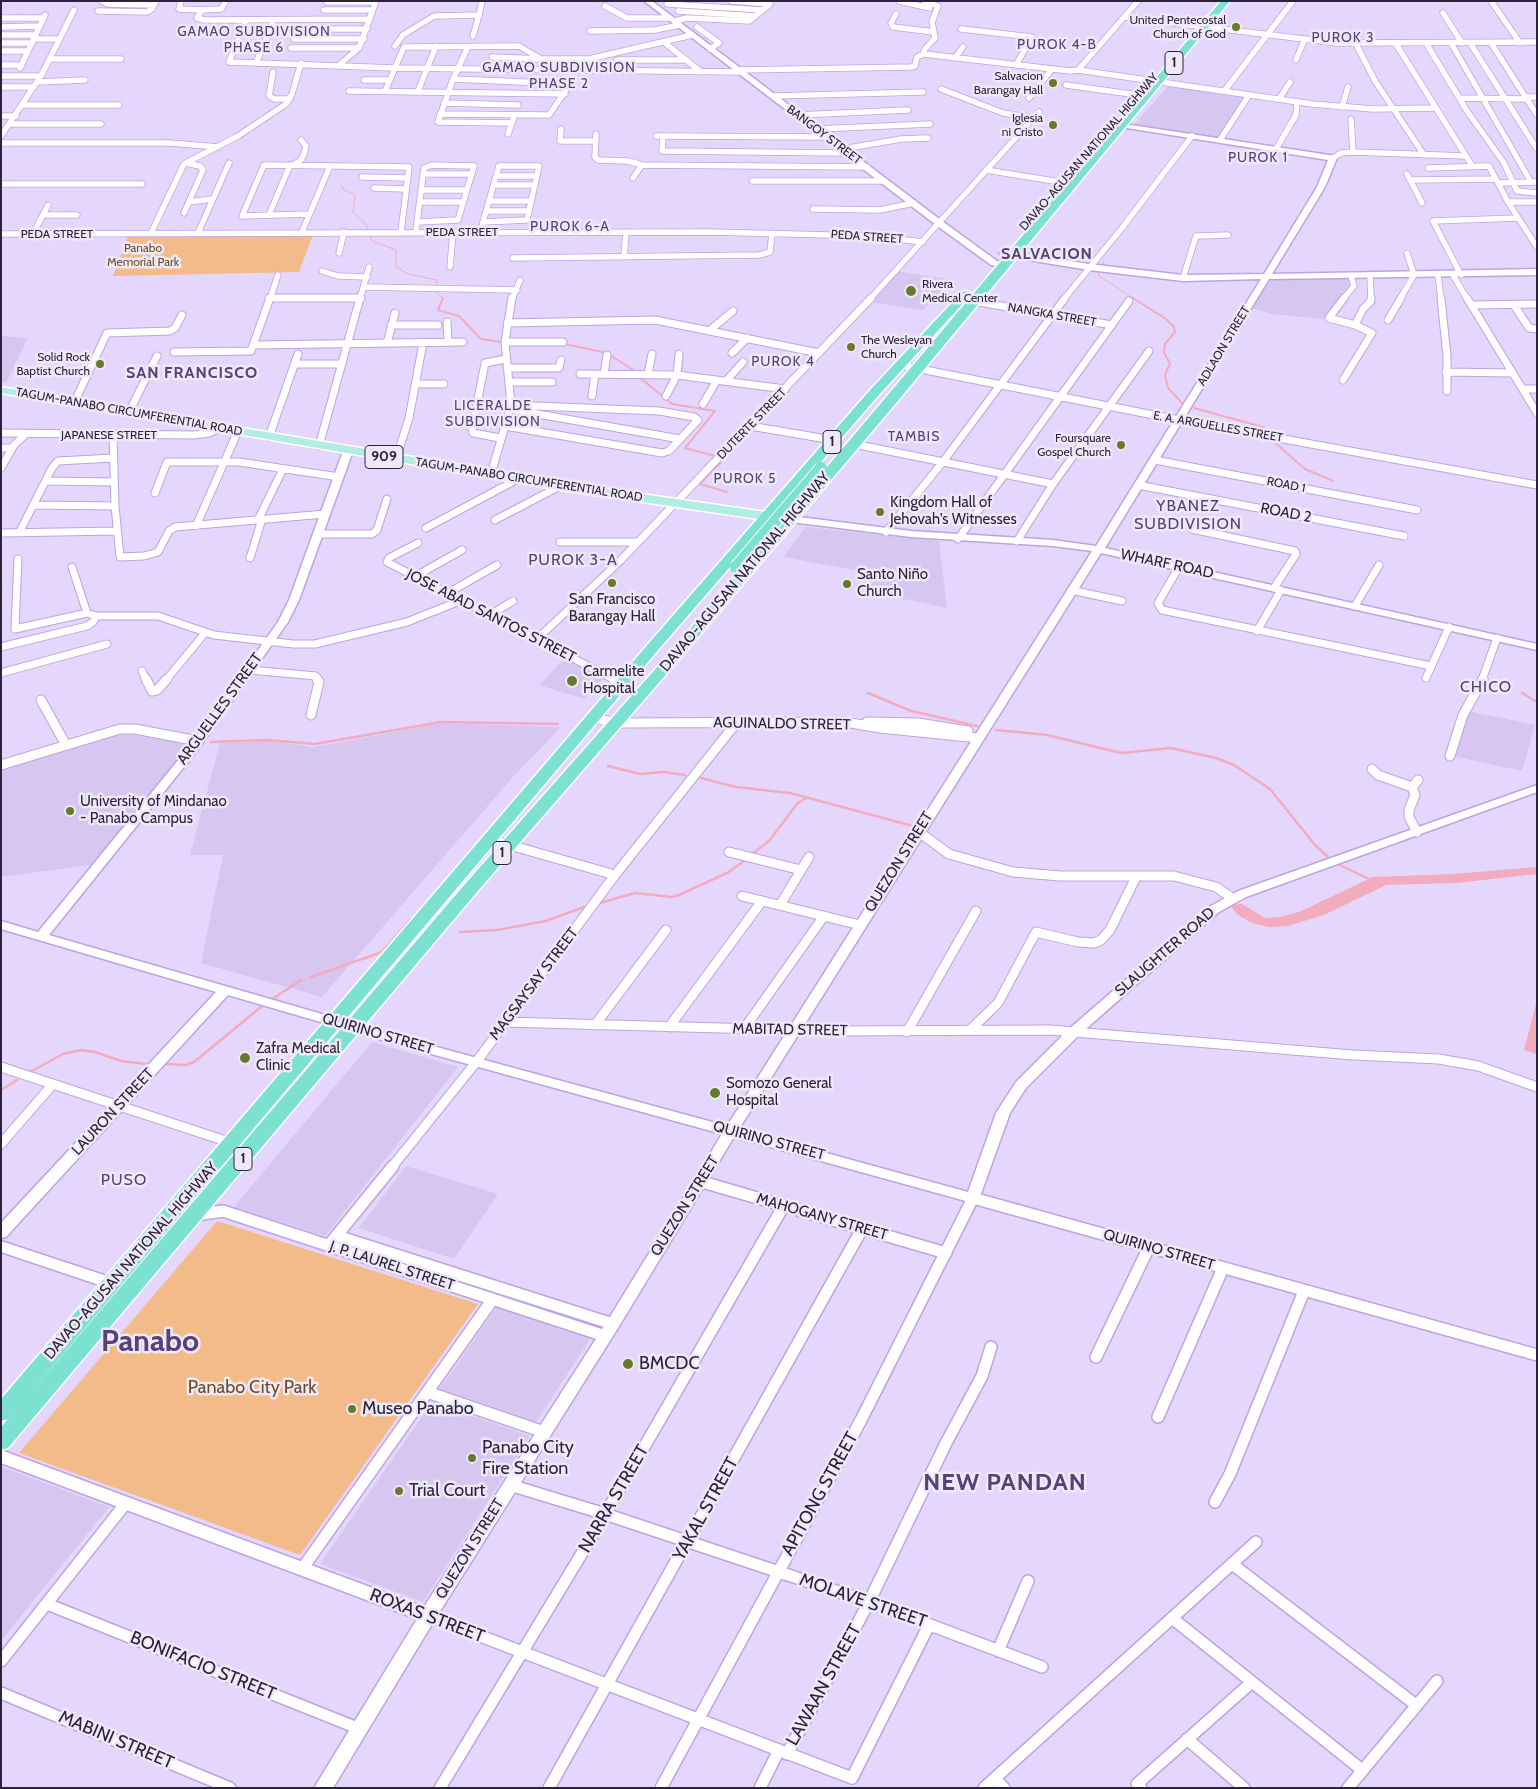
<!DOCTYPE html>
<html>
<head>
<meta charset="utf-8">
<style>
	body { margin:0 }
	#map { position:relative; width:1538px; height:1789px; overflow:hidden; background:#e5d6fe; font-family:Cabin,sans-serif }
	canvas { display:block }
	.frame { position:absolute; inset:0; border:2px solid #2c223b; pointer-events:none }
</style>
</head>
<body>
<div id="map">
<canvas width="1538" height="1789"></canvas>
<div class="frame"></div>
</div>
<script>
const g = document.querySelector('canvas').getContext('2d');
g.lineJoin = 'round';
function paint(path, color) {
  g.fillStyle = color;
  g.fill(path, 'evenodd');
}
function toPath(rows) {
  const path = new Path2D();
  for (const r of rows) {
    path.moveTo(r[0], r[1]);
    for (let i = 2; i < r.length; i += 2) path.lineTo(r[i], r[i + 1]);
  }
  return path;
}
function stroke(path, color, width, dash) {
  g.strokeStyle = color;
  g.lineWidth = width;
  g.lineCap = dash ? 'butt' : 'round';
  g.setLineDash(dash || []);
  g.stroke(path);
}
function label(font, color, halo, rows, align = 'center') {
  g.font = font + ' Cabin,sans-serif';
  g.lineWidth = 5;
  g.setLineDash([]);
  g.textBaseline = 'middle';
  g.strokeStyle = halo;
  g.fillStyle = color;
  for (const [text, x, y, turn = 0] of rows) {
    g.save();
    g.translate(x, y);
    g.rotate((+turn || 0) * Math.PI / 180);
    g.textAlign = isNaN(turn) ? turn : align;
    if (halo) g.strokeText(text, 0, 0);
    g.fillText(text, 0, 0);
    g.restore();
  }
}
const built = toPath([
	[1171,83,1245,95,1219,138,1210,138,1134,125],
	[897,271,953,280,923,310,871,302],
	[1350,277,1353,283,1323,319,1271,314,1250,307,1266,281,1270,279],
	[1,336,28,338,6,383,1,382],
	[806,527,939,541,947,608,867,591,878,574,783,557],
	[565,658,604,678,584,699,539,685],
	[1468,711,1535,725,1522,771,1453,756],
	[442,723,561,727,512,778,322,997,201,963,223,855,190,855,220,743,270,741,314,747],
	[128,730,192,744,96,864,1,877,1,769],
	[372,1042,458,1067,325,1236,234,1207],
	[406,1166,498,1194,454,1259,359,1228],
	[497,1307,591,1338,536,1422,440,1389],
	[432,1402,530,1436,423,1602,320,1564],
	[2,1467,109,1507,1,1641,1,1469]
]);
const green = toPath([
	[314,232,299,272,113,276,129,234],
	[217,1221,478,1304,300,1555,19,1453]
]);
const water = toPath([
	[1537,867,1537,874,1456,883,1386,885,1324,915,1288,926,1269,927,1252,923,1238,915,1232,908,1232,905,1242,904,1265,918,1279,917,1299,912,1373,877,1453,874],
	[1537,1000,1537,1054,1524,1050]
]);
const streamFar2 = toPath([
	[341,185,344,190,355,195,353,212,366,224,369,231],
	[369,234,372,241,396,250,396,267,408,274,437,280,436,287],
	[1101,267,1104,265,1103,261],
	[1097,270,1099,276,1134,299],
	[435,290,443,299]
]);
const streamFar1 = toPath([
	[443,298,438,310,459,316,481,339,501,342],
	[1133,298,1166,319,1174,327,1175,332,1165,344,1164,353,1170,363,1165,375,1168,388,1183,404],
	[565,344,607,353,636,372],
	[639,377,672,404,715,411,685,448,715,456],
	[1194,408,1263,427,1272,433],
	[1272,440,1305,469,1333,481],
	[721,462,700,484,727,492]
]);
const stream = toPath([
	[868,693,911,711,977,726],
	[1522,693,1537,702],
	[996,730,1047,735,1121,753,1171,748,1216,758,1234,765,1270,789,1315,845,1328,857],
	[211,742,267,740,315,744,441,722,558,724],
	[608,766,640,774,664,772,685,775],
	[701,778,736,787,790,793,913,826],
	[752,854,769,841,797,804,806,798],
	[1338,864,1371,880],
	[600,903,635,893,672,897,679,895,727,873,747,859],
	[460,932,497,930,546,921,584,907],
	[311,977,382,952,411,919],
	[274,998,301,980],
	[167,1064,186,1065,194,1062,261,1007],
	[30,1072,63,1054,81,1050,95,1052,121,1061,146,1064],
	[1,1090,17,1080]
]);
const streetFar3 = toPath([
	[102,1,107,4,154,5],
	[181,1,179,9,202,10,221,9,226,1],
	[899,1,930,8],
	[924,1,938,6,932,22,935,38,924,50,924,54],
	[1491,1,1520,43],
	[327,2,375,2],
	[667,4,763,10],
	[605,6,627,18,670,18],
	[202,10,197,18,204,20,370,19],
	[324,10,372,10],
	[98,11,147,12,152,9,156,1],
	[678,11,756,16],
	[1443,13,1462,43],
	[896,14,891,23,893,27,934,32],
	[1124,17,1337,43,1537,42],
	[1,18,44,18],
	[246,20,229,62,395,68,742,72],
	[674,21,687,18,749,21,770,4,731,1],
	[1,27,40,26],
	[697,27,719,43,710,49],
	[298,29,367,29],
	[961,29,1032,37,1016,65],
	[590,31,655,30,680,25],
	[1,35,36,35],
	[473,36,479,15],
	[33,39,58,39],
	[294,39,364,39],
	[664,42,701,72],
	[1,43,32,43],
	[1426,43,1467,111,1504,163,1517,191,1537,193],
	[1451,43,1531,182],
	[1470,43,1537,149],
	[1491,43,1537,115],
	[1356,44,1375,81,1424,155],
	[1396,44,1471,164],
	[395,46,403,35,434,16,479,15,482,1],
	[468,47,453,79,438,122,512,123],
	[291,48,359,48],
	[1,51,28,51],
	[492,57,540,59],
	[955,58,963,47],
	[50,59,121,59],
	[617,60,686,60],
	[1296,60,1304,41],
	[256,63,274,20],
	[1,65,21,65],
	[339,65,359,48,376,1],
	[20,68,45,15],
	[738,70,911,67,915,66,917,57,924,54,1070,71,1078,70,1312,104,1373,109,1434,108],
	[1078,70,1138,1],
	[273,72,269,96,274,99,290,99],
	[1,76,41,76],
	[364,80,390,80],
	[37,82,85,80],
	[1066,85,1138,95],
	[1,87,34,87],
	[941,89,1003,113,1033,118],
	[1225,90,1293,1],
	[349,91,565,94],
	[385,91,404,47,519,46,541,59,589,59,692,35],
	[418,91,436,46],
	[773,96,923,92],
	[1525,97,1537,97],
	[1029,98,1052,69],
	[1460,98,1526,99],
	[1279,99,1290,82],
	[444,103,518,105],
	[23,105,119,105],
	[1342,107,1348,87],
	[440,114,549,115,570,84,453,79],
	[798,115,908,110],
	[1,116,16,116],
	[1351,119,1353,152],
	[10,124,101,124],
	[561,129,560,141,595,141],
	[817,129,930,124],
	[508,134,514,117],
	[596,134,595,157,598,160,628,161,642,165,867,167],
	[1,136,42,74,74,10],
	[656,136,827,137],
	[663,136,662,151,848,153],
	[1220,140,1249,95],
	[1,143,170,143,218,147],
	[843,149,901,139,928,138],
	[1276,149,1296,115,1297,102],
	[1333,158,1341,153,1353,152,1466,156],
	[293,165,301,160,304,154,306,146,301,140],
	[432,165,474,166,458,220,417,222,424,168,432,165],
	[499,166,539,166,527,220,483,222,499,166],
	[1428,168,1489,166,1508,202,1537,247],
	[986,170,1072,184],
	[424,174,472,174],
	[1407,174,1422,203],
	[497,176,537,176],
	[362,177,408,178],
	[633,178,642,165],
	[1410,180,1496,179],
	[752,181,885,181],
	[1498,183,1535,182],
	[1,184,142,184],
	[494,185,535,185],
	[374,188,406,189],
	[422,190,467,190],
	[489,201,531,201],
	[189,202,212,199],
	[420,202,463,202],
	[1508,202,1537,202],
	[813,209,880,210,914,203],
	[487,211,529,211],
	[184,213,203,170,200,166,186,163],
	[309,214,242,216,264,165,409,167,401,232],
	[43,215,77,215],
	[269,215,290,165],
	[302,232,330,166],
	[416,232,417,222],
	[481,232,483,222],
	[151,233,184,164,238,136,286,104,292,94,301,63],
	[198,233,229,163],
	[1,234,710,232,870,236,923,242],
	[33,234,48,205],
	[339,253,344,232],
	[624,257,626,232],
	[513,258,759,255,770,252,772,233],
	[450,267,453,232],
	[322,271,338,276,367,277],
	[1438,275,1441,299],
	[1453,275,1467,299],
	[1461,275,1433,221,1518,218],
	[1370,276,1371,299],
	[1183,278,1196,236,1228,235],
	[364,287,517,290],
	[269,298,361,298],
	[270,299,278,275],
	[360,299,369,267],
	[512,299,520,280],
	[870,299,1039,112],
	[1064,299,1122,228,1192,136],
	[1343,299,1354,286,1351,276],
	[1400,299,1414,275,1407,253]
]);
const streetFar2 = toPath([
	[269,298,361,298],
	[1344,298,1329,318,1355,325],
	[1441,298,1447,356,1447,391],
	[1467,298,1537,413],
	[961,299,1112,325],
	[1473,305,1537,304],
	[1514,305,1529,328,1537,329],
	[1388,320,1401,298],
	[447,322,448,342],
	[507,323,655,320,819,353],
	[391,325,438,325],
	[710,330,733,311],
	[505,342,563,342],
	[387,343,395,313],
	[254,345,463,342],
	[174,352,251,351,270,298],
	[732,353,747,338],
	[294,364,342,364],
	[900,365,1179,420,1537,485],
	[507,368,559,368,561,360],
	[1446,372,1513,373],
	[580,374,677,375,785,389],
	[604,374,607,355],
	[648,374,652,354],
	[1343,380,1372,333,1355,325,1363,309,1371,301,1371,298],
	[726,381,743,362],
	[510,382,552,382],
	[417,384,444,384],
	[1523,389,1537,389],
	[592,396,595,374],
	[666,396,677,375,679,354],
	[74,403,107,333,170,331,175,328,182,315],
	[703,404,717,380],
	[515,410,680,439],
	[129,412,157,356],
	[505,426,662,453,669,451,698,420,694,417,659,411,511,405],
	[750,426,833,440],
	[1,433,194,435,209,433,221,428],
	[113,435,115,506,120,557,144,556,158,552,169,531,175,527,325,514],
	[269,437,298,354],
	[500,438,473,433,472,429,485,363,506,359],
	[854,444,1053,484],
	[319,446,360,298],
	[1,448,12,448],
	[396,459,409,418,423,343],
	[1155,460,1417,510],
	[1,468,14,445,26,434],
	[491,474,511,405,505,342,512,298],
	[46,481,114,482],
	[1138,485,1404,536],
	[155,493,167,462,239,462,339,477],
	[33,505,115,506],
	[258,520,283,469],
	[495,520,560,486],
	[196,526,238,431],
	[426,528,518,479],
	[1192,529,1295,551,1296,554,1274,588],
	[886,532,942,463,1065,298],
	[1,533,116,531],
	[19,533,52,468,58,461,113,458],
	[319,534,372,534,377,530,387,499],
	[958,539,1129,301],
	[1017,541,1053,484,1149,351],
	[560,542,638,542],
	[418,543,389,558,387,562,615,680],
	[250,558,262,519],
	[18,559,15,629,87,613,96,616,158,616,214,635,293,644,315,644,407,622,462,600],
	[72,567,87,613],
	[1179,567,1158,603,1162,610,1431,666],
	[414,577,462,550],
	[1071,590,1122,601],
	[448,593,497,565],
	[1355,606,1379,565],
	[490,615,513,601],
	[1257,631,1281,590],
	[537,639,620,561,871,298],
	[1,647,87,626,93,622,96,616],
	[250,670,316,676,318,680],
	[142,671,146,680],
	[1,673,107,644],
	[1426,678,1449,627],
	[166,680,205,633],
	[1482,680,1497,638]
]);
const streetFar1 = toPath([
	[146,679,152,691,157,690,167,679],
	[613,679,623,684],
	[41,700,66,745],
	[311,715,319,682,317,679],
	[594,718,616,723,845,722,880,728,978,738],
	[867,722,918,723,968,731],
	[1450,756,1463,715,1483,679],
	[1,765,120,729,135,729,198,741],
	[1372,769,1378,775,1412,787],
	[919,832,949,854,1013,872,1060,876,1174,876,1216,887,1232,898],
	[1417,832,1409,817,1409,810,1415,795,1412,787,1418,780],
	[492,840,615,875],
	[729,852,801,870],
	[742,896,860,925],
	[780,905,809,857],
	[505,1022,829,1031,1050,1030,1353,1055,1439,1059,1478,1066,1537,1087],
	[595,1025,666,930],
	[669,1027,762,901],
	[744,1029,824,916],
	[970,1030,998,1003,1036,932,1078,942,1094,943,1101,940,1110,930,1136,877],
	[907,1032,976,911],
	[1,1067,232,1143],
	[1,1144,53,1084],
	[392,1167,477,1061,615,875,737,722]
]);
const street = toPath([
	[699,1181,946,1253],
	[196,1215,223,1211,605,1336],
	[337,1236,613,1324],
	[329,1245,393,1166],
	[1096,1357,1149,1247],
	[427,1392,544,1432],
	[1158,1417,1223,1268],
	[510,1485,605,1514,869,1602,1042,1667],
	[1215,1502,1230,1474,1304,1291],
	[1232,1564,1416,1705],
	[302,1569,493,1299],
	[47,1604,360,1729],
	[428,1616,852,1778,929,1625],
	[1172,1618,1362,1770],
	[998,1651,1028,1581],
	[1,1661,126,1503],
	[1,1693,230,1788],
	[1187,1739,1244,1788],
	[787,1754,869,1602,946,1443,982,1376,991,1347],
	[995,1779,1004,1788],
	[440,1788,599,1525,783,1207],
	[549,1788,862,1229],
	[661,1788,861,1420,973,1198,1537,1355],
	[760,1788,779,1750],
	[984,1788,1256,1542],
	[1141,1788,1137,1784,1252,1682],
	[1348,1788,1437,1681]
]);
const secondary = toPath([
	[644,1,652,1,942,221,997,261,1006,263,1006,267,991,265,936,225,644,1],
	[1111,122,1336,156,1337,158,1325,187,1272,274,1537,269,1537,275,1269,279,1105,548,1537,644,1537,650,1101,553,739,1129,968,1192,996,1113,1016,1082,1069,1029,1211,906,1238,891,1537,785,1537,792,1246,897,1219,912,1079,1035,1026,1088,1010,1113,978,1202,973,1203,734,1137,618,1328,434,1621,333,1788,314,1788,417,1619,1,1463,1,1450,424,1607,608,1320,722,1134,413,1049,228,995,6,1237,1,1238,1,1223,216,992,1,929,1,921,38,932,188,748,278,622,289,600,343,451,348,448,351,449,353,451,299,600,288,622,196,752,49,935,422,1043,727,1126,1092,551,1053,546,911,537,791,522,786,519,791,516,911,531,1053,540,1096,546,1261,279,1183,281,1089,270,1003,256,999,253,1003,250,1089,264,1183,275,1264,274,1317,187,1328,160,1114,126,1111,126,1111,122],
	[1,1241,122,1281,124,1285,122,1289,117,1291,1,1252,1,1241]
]);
const primary = toPath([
	[1,387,560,482,779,514,785,518,779,522,560,490,1,393,1,387]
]);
const highway = toPath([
	[1221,1,1230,1,897,402,683,655,477,892,8,1448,1,1450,1,1427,465,884,673,649,1221,1],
	[966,291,970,292,970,296,878,396,659,649,8,1419,1,1421,1,1399,649,643,870,390,962,292,966,291]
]);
const highwayBridge = toPath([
	[736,567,821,468]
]);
const markers = [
	[1236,27,5,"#657a2b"],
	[1053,83,5,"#657a2b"],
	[1053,125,5,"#657a2b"],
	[911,291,6,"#657a2b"],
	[851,347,5,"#657a2b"],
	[100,364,5,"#657a2b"],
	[1121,445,5,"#657a2b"],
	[880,512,5,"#657a2b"],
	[612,583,5,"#657a2b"],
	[847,584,5,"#657a2b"],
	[572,681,6,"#657a2b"],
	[70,811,5,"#657a2b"],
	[245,1058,6,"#657a2b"],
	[715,1093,6,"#657a2b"],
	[628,1364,6,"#657a2b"],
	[352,1409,5,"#657a2b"],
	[472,1458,5,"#657a2b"],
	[399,1491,5,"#657a2b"]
];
const farPoinames = [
	["United Pentecostal",1226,20],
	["Church of God",1226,34],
	["Salvacion",1043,76],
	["Barangay Hall",1043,90],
	["Iglesia",1043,118],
	["ni Cristo",1043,132],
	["Rivera",922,284,"left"],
	["Medical Center",922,298,"left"],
	["The Wesleyan",861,340,"left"],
	["Church",861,354,"left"],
	["Solid Rock",90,357],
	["Baptist Church",90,371],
	["Foursquare",1111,438],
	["Gospel Church",1111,452]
];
const farStreetnames = [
	["BANGOY STREET",824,135,37],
	["DAVAO-AGUSAN NATIONAL HIGHWAY",1089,152,-49],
	["PEDA STREET",462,232],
	["PEDA STREET",57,234],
	["PEDA STREET",867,237,4],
	["NANGKA STREET",1052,315,10],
	["ADLAON STREET",1224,346,-59],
	["TAGUM-PANABO CIRCUMFERENTIAL ROAD",129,412,10],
	["DUTERTE STREET",752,424,-46],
	["E. A. ARGUELLES STREET",1218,427,10],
	["JAPANESE STREET",109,435],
	["TAGUM-PANABO CIRCUMFERENTIAL ROAD",529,480,9],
	["ROAD 1",1286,485,11]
];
const farParknames = [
	["Panabo",143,248],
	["Memorial Park",143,262]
];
const farNeighbourhoodnames = [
	["GAMAO SUBDIVISION",254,32],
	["PHASE 6",254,48],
	["PUROK 3",1343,38],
	["PUROK 4-B",1057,45],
	["GAMAO SUBDIVISION",559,68],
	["PHASE 2",559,84],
	["PUROK 1",1258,158],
	["PUROK 6-A",570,227],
	["PUROK 4",783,362],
	["LICERALDE",493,406],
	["SUBDIVISION",493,422],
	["TAMBIS",914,437],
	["PUROK 5",745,479]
];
const shields = [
	[1174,63,18],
	[832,442,18],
	[384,457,38],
	[502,853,18],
	[243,1159,18]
];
const shieldNames = [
	["1",1174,63],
	["1",832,442],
	["909",384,457],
	["1",502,853],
	["1",243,1159]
];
const poiNames = [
	["Kingdom Hall of",890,503],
	["Jehovah's Witnesses",890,520],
	["Santo Niño",857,575],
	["Church",857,592],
	["San Francisco",612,600,"center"],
	["Barangay Hall",612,617,"center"],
	["Carmelite",583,672],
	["Hospital",583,689],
	["University of Mindanao",80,802],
	["- Panabo Campus",80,819],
	["Zafra Medical",256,1049],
	["Clinic",256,1066],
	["Somozo General",726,1084],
	["Hospital",726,1101]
];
const streetNames = [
	["ROAD 2",1286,513,11],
	["WHARF ROAD",1167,564,12],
	["DAVAO-AGUSAN NATIONAL HIGHWAY",745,572,-50],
	["JOSE ABAD SANTOS STREET",491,616,27],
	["ARGUELLES STREET",220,709,-54],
	["AGUINALDO STREET",782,724,1],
	["QUEZON STREET",899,862,-58],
	["SLAUGHTER ROAD",1165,952,-41],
	["MAGSAYSAY STREET",534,984,-53],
	["MABITAD STREET",790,1030,1],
	["QUIRINO STREET",378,1034,16],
	["LAURON STREET",113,1112,-47],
	["QUIRINO STREET",769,1141,15],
	["QUEZON STREET",685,1206,-58],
	["MAHOGANY STREET",822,1217,16],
	["QUIRINO STREET",1159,1250,16],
	["DAVAO-AGUSAN NATIONAL HIGHWAY",131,1261,-49],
	["J. P. LAUREL STREET",392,1266,18],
	["QUEZON STREET",470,1549,-58]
];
const farDistrictnames = [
	["SALVACION",1047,254],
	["SAN FRANCISCO",192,373]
];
const neighbourhoodNames = [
	["YBANEZ",1188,506],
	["SUBDIVISION",1188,524],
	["PUROK 3-A",573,560],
	["CHICO",1486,687],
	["PUSO",124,1180]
];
const nearPoinames = [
	["BMCDC",639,1364],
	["Museo Panabo",362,1409],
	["Panabo City",482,1448],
	["Fire Station",482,1469],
	["Trial Court",409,1491]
];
const nearParknames = [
	["Panabo City Park",252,1388]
];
const nearStreetnames = [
	["APITONG STREET",820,1494,-61],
	["NARRA STREET",614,1499,-60],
	["YAKAL STREET",706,1509,-61],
	["MOLAVE STREET",863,1601,19],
	["ROXAS STREET",427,1616,21],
	["BONIFACIO STREET",203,1666,22],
	["LAWAAN STREET",824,1685,-61],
	["MABINI STREET",116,1740,23]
];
const nearDistrictnames = [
	["NEW PANDAN",1005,1483]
];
const nearTownnames = [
	["Panabo",150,1342]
];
paint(built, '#d7c6f0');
paint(green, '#f3bb89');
paint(water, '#f3acbd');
stroke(streamFar2, '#f3acbd', 1);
stroke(streamFar1, '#f3acbd', 2);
stroke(stream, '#f3acbd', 2.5);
stroke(streetFar3, '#bda3e2', 7);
stroke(streetFar2, '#bda3e2', 9);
stroke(streetFar1, '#bda3e2', 11);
stroke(street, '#bda3e2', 14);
stroke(secondary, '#bda3e2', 3);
stroke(primary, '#fff', 3);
stroke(highway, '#fff', 3);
stroke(streetFar3, '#fff', 5.5);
stroke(streetFar2, '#fff', 7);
stroke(streetFar1, '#fff', 9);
stroke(street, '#fff', 11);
paint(secondary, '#fff');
paint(primary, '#b1ede3');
paint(highway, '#7de1d1');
stroke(highwayBridge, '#fff', 14, []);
stroke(highwayBridge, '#7de1d1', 12);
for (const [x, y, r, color] of markers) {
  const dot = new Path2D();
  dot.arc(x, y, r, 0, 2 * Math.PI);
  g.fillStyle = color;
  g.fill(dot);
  stroke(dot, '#eee9f6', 2);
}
label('12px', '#2c223b', '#eee9f6', farPoinames, 'right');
label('12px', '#2c223b', '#eee9f6', farStreetnames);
label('12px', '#6e4a27', '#eee9f6', farParknames);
g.letterSpacing = '1px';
label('14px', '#584078', '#eee9f6', farNeighbourhoodnames);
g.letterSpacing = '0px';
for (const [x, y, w] of shields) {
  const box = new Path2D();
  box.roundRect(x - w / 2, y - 11.5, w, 23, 4);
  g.fillStyle = '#eee9f6';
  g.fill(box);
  stroke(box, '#2c223b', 1);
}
label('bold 14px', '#2c223b', null, shieldNames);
label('15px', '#2c223b', '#eee9f6', poiNames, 'left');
label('15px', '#2c223b', '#eee9f6', streetNames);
g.letterSpacing = '1px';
label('bold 16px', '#584078', '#eee9f6', farDistrictnames);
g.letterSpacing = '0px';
g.letterSpacing = '1px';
label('16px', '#584078', '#eee9f6', neighbourhoodNames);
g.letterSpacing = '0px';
label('18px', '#2c223b', '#eee9f6', nearPoinames, 'left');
label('18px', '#6e4a27', '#eee9f6', nearParknames);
label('18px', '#2c223b', '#eee9f6', nearStreetnames);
g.letterSpacing = '1px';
label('bold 24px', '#584078', '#eee9f6', nearDistrictnames);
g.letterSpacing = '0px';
label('bold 30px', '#584078', '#eee9f6', nearTownnames);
</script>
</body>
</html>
